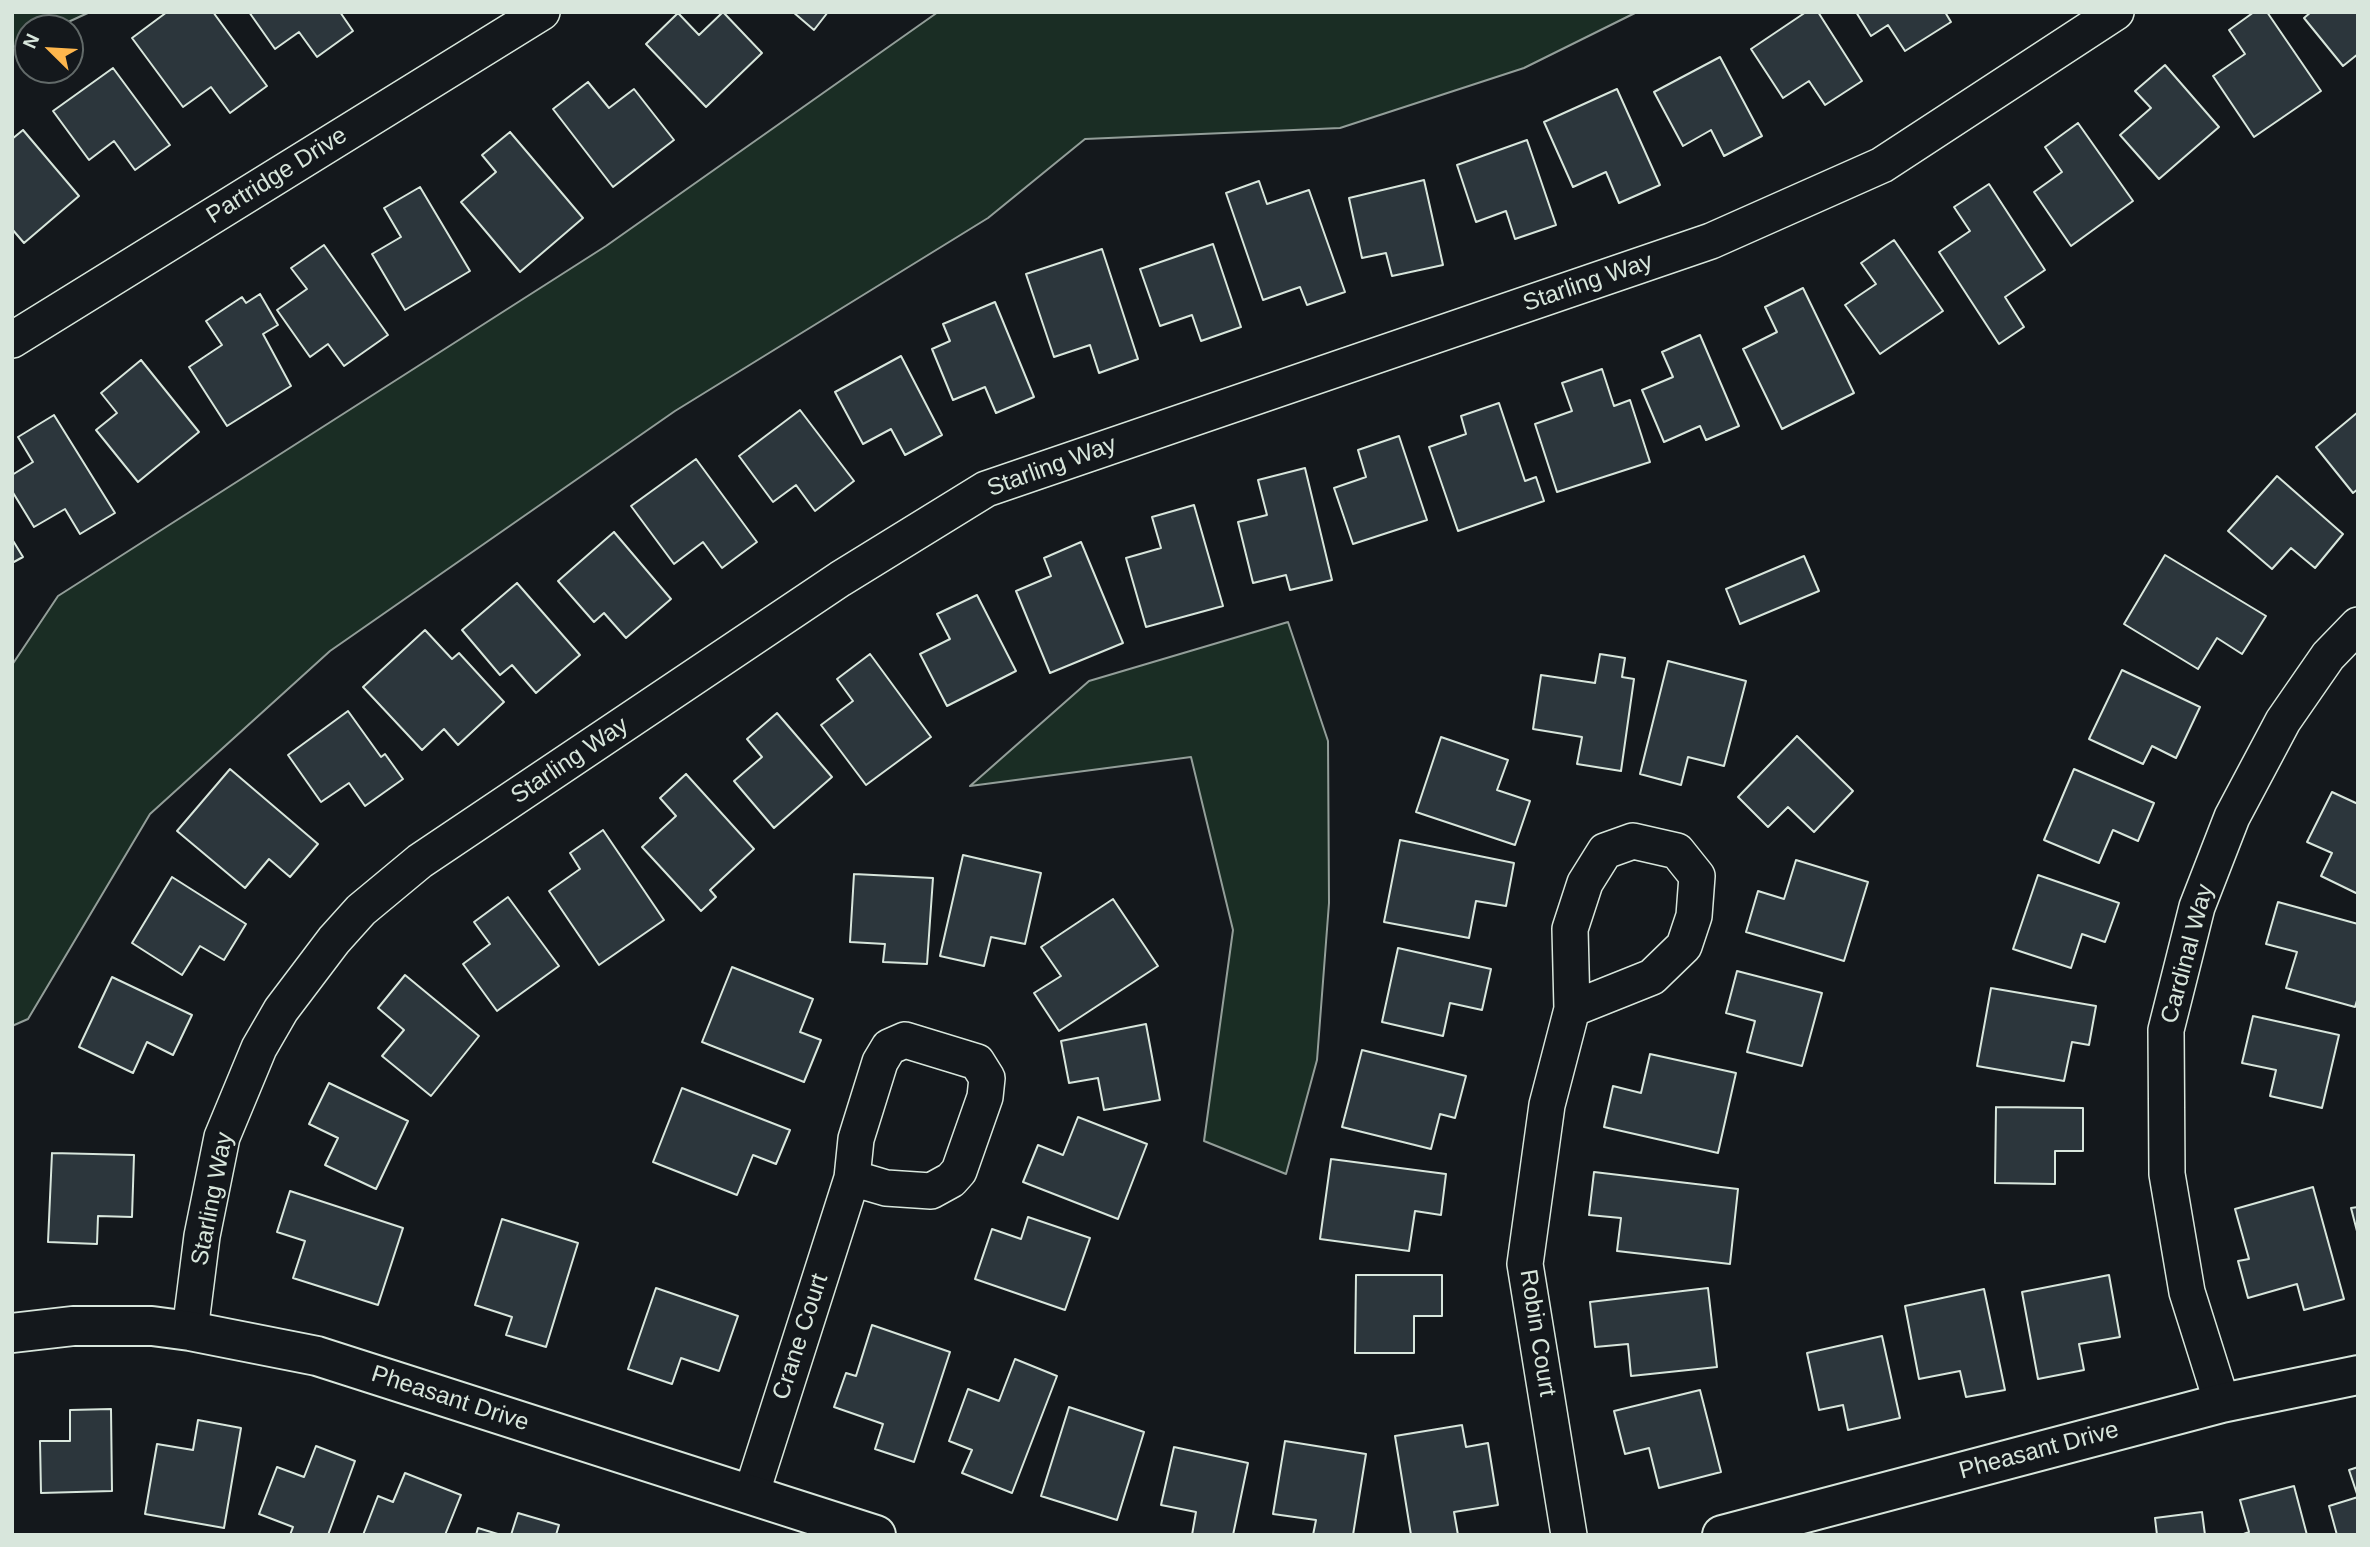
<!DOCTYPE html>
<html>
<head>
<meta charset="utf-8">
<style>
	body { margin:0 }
	#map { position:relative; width:2370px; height:1547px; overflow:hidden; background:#14181c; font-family:Arial,sans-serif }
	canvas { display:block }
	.frame { position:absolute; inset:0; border:14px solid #d8e6dc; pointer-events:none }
	.north { position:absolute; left:14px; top:14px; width:70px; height:70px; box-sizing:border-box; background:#14181c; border:2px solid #626a69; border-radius:50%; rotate:294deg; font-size:19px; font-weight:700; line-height:28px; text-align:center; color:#d8e6dc }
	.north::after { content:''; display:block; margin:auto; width:24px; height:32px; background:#ffb74d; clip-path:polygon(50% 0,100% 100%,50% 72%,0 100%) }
</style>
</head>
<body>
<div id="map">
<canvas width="2370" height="1547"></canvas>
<div class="frame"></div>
<div class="north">N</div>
</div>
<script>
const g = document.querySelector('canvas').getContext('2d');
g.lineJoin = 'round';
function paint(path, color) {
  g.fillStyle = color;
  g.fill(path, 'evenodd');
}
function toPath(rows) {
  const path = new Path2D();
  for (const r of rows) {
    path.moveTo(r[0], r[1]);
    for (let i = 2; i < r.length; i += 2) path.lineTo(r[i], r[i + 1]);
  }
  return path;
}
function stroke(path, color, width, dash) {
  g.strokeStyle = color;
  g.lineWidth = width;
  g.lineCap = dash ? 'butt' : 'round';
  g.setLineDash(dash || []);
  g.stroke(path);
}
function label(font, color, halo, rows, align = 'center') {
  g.font = font + ' Arial,sans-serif';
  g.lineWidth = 5;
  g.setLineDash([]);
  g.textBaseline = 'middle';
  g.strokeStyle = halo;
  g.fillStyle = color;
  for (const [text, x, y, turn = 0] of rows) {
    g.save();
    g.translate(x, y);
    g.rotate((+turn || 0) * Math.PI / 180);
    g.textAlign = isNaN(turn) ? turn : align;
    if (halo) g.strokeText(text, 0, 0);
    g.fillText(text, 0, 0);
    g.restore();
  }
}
const green = toPath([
	[12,12,90,12,55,28,28,28,28,40,12,48,12,12],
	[938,12,1637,12,1524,68,1340,128,1085,139,988,218,675,411,330,651,150,814,28,1019,12,1026,12,665,58,596,606,246,938,12],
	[1288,622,1328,741,1329,903,1317,1060,1286,1174,1204,1141,1233,930,1191,757,970,786,1089,681,1288,622]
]);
const building = toPath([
	[167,12,213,12,267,86,230,113,211,87,183,107,132,38,167,12],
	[249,12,340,12,353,31,317,57,299,32,275,49,249,12],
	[723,12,762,53,706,107,646,44,678,13,699,35,723,12],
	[793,12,828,12,814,30,793,12],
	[1806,12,1818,12,1862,81,1825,105,1809,81,1783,98,1751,49,1806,12],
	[1856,12,1945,12,1951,22,1905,51,1888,25,1871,36,1856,12],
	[2254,12,2267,12,2321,91,2254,137,2213,76,2245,54,2229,30,2254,12],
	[2311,12,2358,12,2358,54,2343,66,2304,18,2311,12],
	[1720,57,1762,136,1724,156,1711,130,1683,146,1654,92,1720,57],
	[2165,65,2219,127,2159,179,2120,135,2151,108,2135,91,2165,65],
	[113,68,170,145,135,170,114,141,89,160,53,111,113,68],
	[588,82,609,108,634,89,674,140,613,187,553,109,588,82],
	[1617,89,1660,185,1619,203,1606,172,1573,187,1544,122,1617,89],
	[2078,123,2133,201,2071,246,2034,192,2062,172,2045,147,2078,123],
	[23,130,79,196,24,243,12,229,12,139,23,130],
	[510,132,583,218,520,272,461,202,496,172,482,155,510,132],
	[1527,140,1556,225,1515,239,1506,211,1476,222,1457,165,1527,140],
	[1424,180,1443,265,1392,276,1386,253,1362,258,1349,198,1424,180],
	[1259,181,1267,204,1309,190,1345,292,1307,305,1300,287,1263,300,1226,193,1259,181],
	[1989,184,2045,270,2005,297,2024,327,1999,344,1939,252,1970,231,1954,207,1989,184],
	[420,187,470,271,405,310,372,254,401,237,384,208,420,187],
	[1894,240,1943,311,1880,354,1845,305,1876,284,1861,263,1894,240],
	[1213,244,1241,327,1201,341,1192,315,1160,326,1140,269,1213,244],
	[324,245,388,335,344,366,328,344,310,357,277,310,307,289,291,268,324,245],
	[1102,249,1138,359,1099,373,1090,345,1054,357,1026,274,1102,249],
	[1803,288,1854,393,1782,429,1743,349,1777,332,1765,307,1803,288],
	[260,294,278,325,263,334,291,386,227,426,189,367,222,345,206,321,242,297,246,303,260,294],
	[995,302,1034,397,996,413,985,387,953,400,932,349,950,341,943,324,995,302],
	[1700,335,1739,426,1706,440,1700,426,1664,442,1642,390,1673,377,1662,352,1700,335],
	[901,356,942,435,905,455,891,429,863,444,835,392,901,356],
	[141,360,199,432,138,482,96,430,117,413,101,393,141,360],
	[1602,369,1614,406,1630,400,1650,462,1557,492,1535,424,1572,411,1562,383,1602,369],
	[1499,403,1525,481,1536,477,1544,501,1458,531,1429,447,1466,434,1461,416,1499,403],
	[800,410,854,481,815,511,796,485,773,502,739,456,800,410],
	[2358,412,2358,489,2353,493,2316,447,2358,412],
	[54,415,115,513,80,534,65,509,34,527,12,491,12,475,33,462,18,437,54,415],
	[1399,436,1427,520,1353,544,1334,488,1366,477,1358,450,1399,436],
	[696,459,757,542,722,568,703,542,674,564,631,506,696,459],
	[1305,468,1332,580,1290,590,1286,575,1253,583,1238,522,1267,515,1258,480,1305,468],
	[2277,476,2343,534,2315,568,2291,548,2272,569,2228,531,2277,476],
	[1194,505,1223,606,1146,627,1126,558,1161,548,1152,517,1194,505],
	[614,532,671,599,626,638,604,613,594,622,558,581,614,532],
	[12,539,23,557,12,563,12,539],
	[1081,542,1123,643,1050,673,1016,591,1051,576,1044,558,1081,542],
	[2165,555,2266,616,2242,654,2217,638,2198,669,2124,624,2165,555],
	[1804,556,1819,591,1740,624,1726,589,1804,556],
	[517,583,580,655,536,693,512,665,500,675,462,630,517,583],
	[977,595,1016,671,947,706,920,654,950,639,937,614,977,595],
	[425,630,452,659,459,653,504,702,458,745,444,729,422,750,363,687,425,630],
	[870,654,931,737,866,785,821,725,853,701,837,679,870,654],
	[1600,654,1625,658,1622,677,1634,679,1621,771,1577,764,1582,737,1533,729,1541,675,1595,683,1600,654],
	[1668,661,1746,681,1724,766,1688,757,1681,785,1640,774,1668,661],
	[2122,670,2200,707,2176,758,2152,746,2143,764,2089,739,2122,670],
	[348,711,381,757,385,754,403,779,365,806,349,783,321,802,288,755,348,711],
	[777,713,832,777,774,828,734,781,762,757,747,739,777,713],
	[1797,736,1853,791,1814,832,1788,807,1768,827,1738,797,1797,736],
	[1441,737,1508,760,1497,790,1530,801,1515,845,1416,812,1441,737],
	[230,769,318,844,290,877,269,859,245,888,177,831,230,769],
	[2074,769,2154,803,2138,841,2113,830,2099,863,2044,840,2074,769],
	[686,774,754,849,710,890,716,897,701,911,642,847,676,816,660,798,686,774],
	[2332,792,2358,804,2358,894,2321,876,2332,853,2307,842,2332,792],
	[603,830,664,920,599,965,549,891,580,869,570,853,603,830],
	[1400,840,1514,863,1506,906,1476,901,1469,938,1384,922,1400,840],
	[963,855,1041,873,1025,944,991,937,984,966,940,956,963,855],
	[1796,860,1868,882,1844,961,1746,932,1758,891,1784,899,1796,860],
	[854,874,933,878,927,964,883,962,885,944,850,942,854,874],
	[2038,875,2119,903,2105,942,2082,934,2071,968,2013,949,2038,875],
	[172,877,246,924,224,960,200,946,182,975,132,943,172,877],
	[508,897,559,966,497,1011,463,964,490,944,474,922,508,897],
	[1113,899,1158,966,1059,1031,1034,993,1061,976,1041,947,1113,899],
	[2278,902,2358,924,2358,997,2355,1007,2286,988,2297,952,2266,944,2278,902],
	[1398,948,1491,969,1482,1010,1450,1003,1443,1036,1382,1022,1398,948],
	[732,967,813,999,800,1032,821,1040,804,1082,702,1042,732,967],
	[1737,971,1822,993,1802,1066,1747,1052,1755,1021,1726,1013,1737,971],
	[405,975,479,1036,431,1096,382,1056,404,1030,378,1008,405,975],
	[112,977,192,1015,173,1055,147,1042,133,1073,79,1047,112,977],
	[1991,988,2096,1006,2089,1045,2072,1042,2064,1081,1977,1066,1991,988],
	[2253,1016,2339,1035,2322,1108,2270,1096,2276,1070,2242,1063,2253,1016],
	[1146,1024,1160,1100,1104,1110,1098,1078,1069,1083,1061,1041,1146,1024],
	[1362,1050,1466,1076,1455,1118,1440,1114,1431,1149,1342,1127,1362,1050],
	[1650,1054,1736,1073,1718,1153,1604,1127,1613,1086,1641,1093,1650,1054],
	[329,1083,408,1121,376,1189,325,1165,338,1138,309,1124,329,1083],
	[682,1088,790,1130,776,1164,753,1155,737,1195,653,1162,682,1088],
	[1996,1107,2083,1108,2083,1151,2055,1151,2055,1184,1995,1183,1996,1107],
	[1078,1117,1147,1144,1118,1219,1023,1182,1038,1145,1063,1155,1078,1117],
	[52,1153,134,1155,132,1217,98,1216,97,1244,48,1242,52,1153],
	[1331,1159,1446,1174,1441,1215,1415,1211,1409,1251,1320,1239,1331,1159],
	[1594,1172,1738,1189,1730,1264,1617,1251,1621,1218,1589,1215,1594,1172],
	[2313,1187,2344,1299,2304,1310,2297,1284,2248,1298,2238,1261,2249,1259,2235,1209,2313,1187],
	[290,1191,403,1228,378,1305,293,1278,305,1241,277,1232,290,1191],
	[2358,1207,2358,1235,2351,1208,2358,1207],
	[1028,1217,1090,1238,1065,1310,975,1279,992,1229,1021,1239,1028,1217],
	[502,1219,578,1243,546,1347,506,1335,512,1317,475,1305,502,1219],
	[1356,1275,1442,1275,1442,1316,1414,1316,1414,1353,1355,1353,1356,1275],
	[2109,1275,2120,1337,2079,1344,2084,1370,2038,1379,2022,1292,2109,1275],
	[656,1288,738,1316,719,1371,681,1358,672,1384,628,1369,656,1288],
	[1708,1288,1717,1367,1631,1376,1628,1344,1595,1347,1590,1302,1708,1288],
	[1984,1289,2005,1390,1966,1397,1960,1371,1919,1379,1905,1306,1984,1289],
	[872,1325,950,1352,914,1462,875,1449,883,1424,834,1407,846,1373,856,1376,872,1325],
	[1882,1336,1900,1418,1848,1430,1843,1405,1819,1410,1807,1353,1882,1336],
	[1015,1359,1057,1376,1012,1493,962,1473,972,1450,949,1441,968,1389,999,1401,1015,1359],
	[1700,1390,1721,1472,1659,1488,1649,1448,1625,1454,1614,1411,1700,1390],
	[1069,1407,1144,1432,1117,1520,1041,1496,1069,1407],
	[111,1409,112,1491,41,1493,40,1441,70,1441,70,1410,111,1409],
	[198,1420,241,1428,224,1528,145,1514,157,1444,193,1450,198,1420],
	[1462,1425,1466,1447,1488,1443,1498,1505,1454,1512,1458,1535,1411,1535,1395,1436,1462,1425],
	[1285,1441,1366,1454,1353,1535,1313,1535,1316,1520,1273,1514,1285,1441],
	[316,1446,355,1461,328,1535,290,1535,293,1527,259,1514,277,1467,304,1477,316,1446],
	[1174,1447,1248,1463,1233,1535,1192,1535,1196,1512,1161,1505,1174,1447],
	[2358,1467,2358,1535,2337,1535,2329,1506,2358,1497,2349,1470,2358,1467],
	[405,1473,461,1495,445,1535,363,1535,378,1496,393,1502,405,1473],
	[2294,1486,2307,1535,2241,1535,2249,1532,2240,1500,2294,1486],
	[2202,1512,2205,1535,2157,1535,2155,1518,2202,1512],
	[518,1513,559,1525,556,1535,511,1535,518,1513],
	[478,1528,501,1535,476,1535,478,1528]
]);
const minor = toPath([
	[12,340,542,12],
	[905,1040,977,1062,987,1078,985,1097,959,1171,951,1180,931,1191,886,1188,852,1178,856,1139,880,1062,889,1047,905,1040],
	[190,1331,202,1236,222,1137,259,1048,281,1010,334,940,361,910,420,861,840,579,986,489,1711,241,1882,165,2116,12],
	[2222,1403,2187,1292,2167,1174,2166,1030,2197,907,2232,817,2283,721,2328,656,2358,625],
	[751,1495,852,1178],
	[1569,1535,1525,1264,1547,1105,1572,1009,1570,929,1585,883,1605,851,1633,841,1677,851,1697,876,1694,916,1684,946,1652,977,1572,1009]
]);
const tertiary = toPath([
	[12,1333,73,1326,152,1326,190,1331,317,1356,876,1535],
	[1722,1535,2222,1403,2358,1375]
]);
const streetNames = [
	["Partridge Drive",277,176,-32],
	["Starling Way",1588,283,-19],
	["Starling Way",1052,467,-20],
	["Starling Way",570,761,-34],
	["Cardinal Way",2188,954,-75],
	["Starling Way",213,1199,-79],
	["Robin Court",1537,1333,81],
	["Crane Court",801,1337,-72],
	["Pheasant Drive",450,1399,18],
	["Pheasant Drive",2039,1451,-15]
];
paint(green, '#1a2d24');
stroke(green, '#939e99', 2);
paint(building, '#2c363c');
stroke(building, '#d8e6dc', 2);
stroke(minor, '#d8e6dc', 38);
stroke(tertiary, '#d8e6dc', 42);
stroke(minor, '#14181c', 35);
stroke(tertiary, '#14181c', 38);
label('24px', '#d8e6dc', '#14181c', streetNames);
</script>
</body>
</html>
